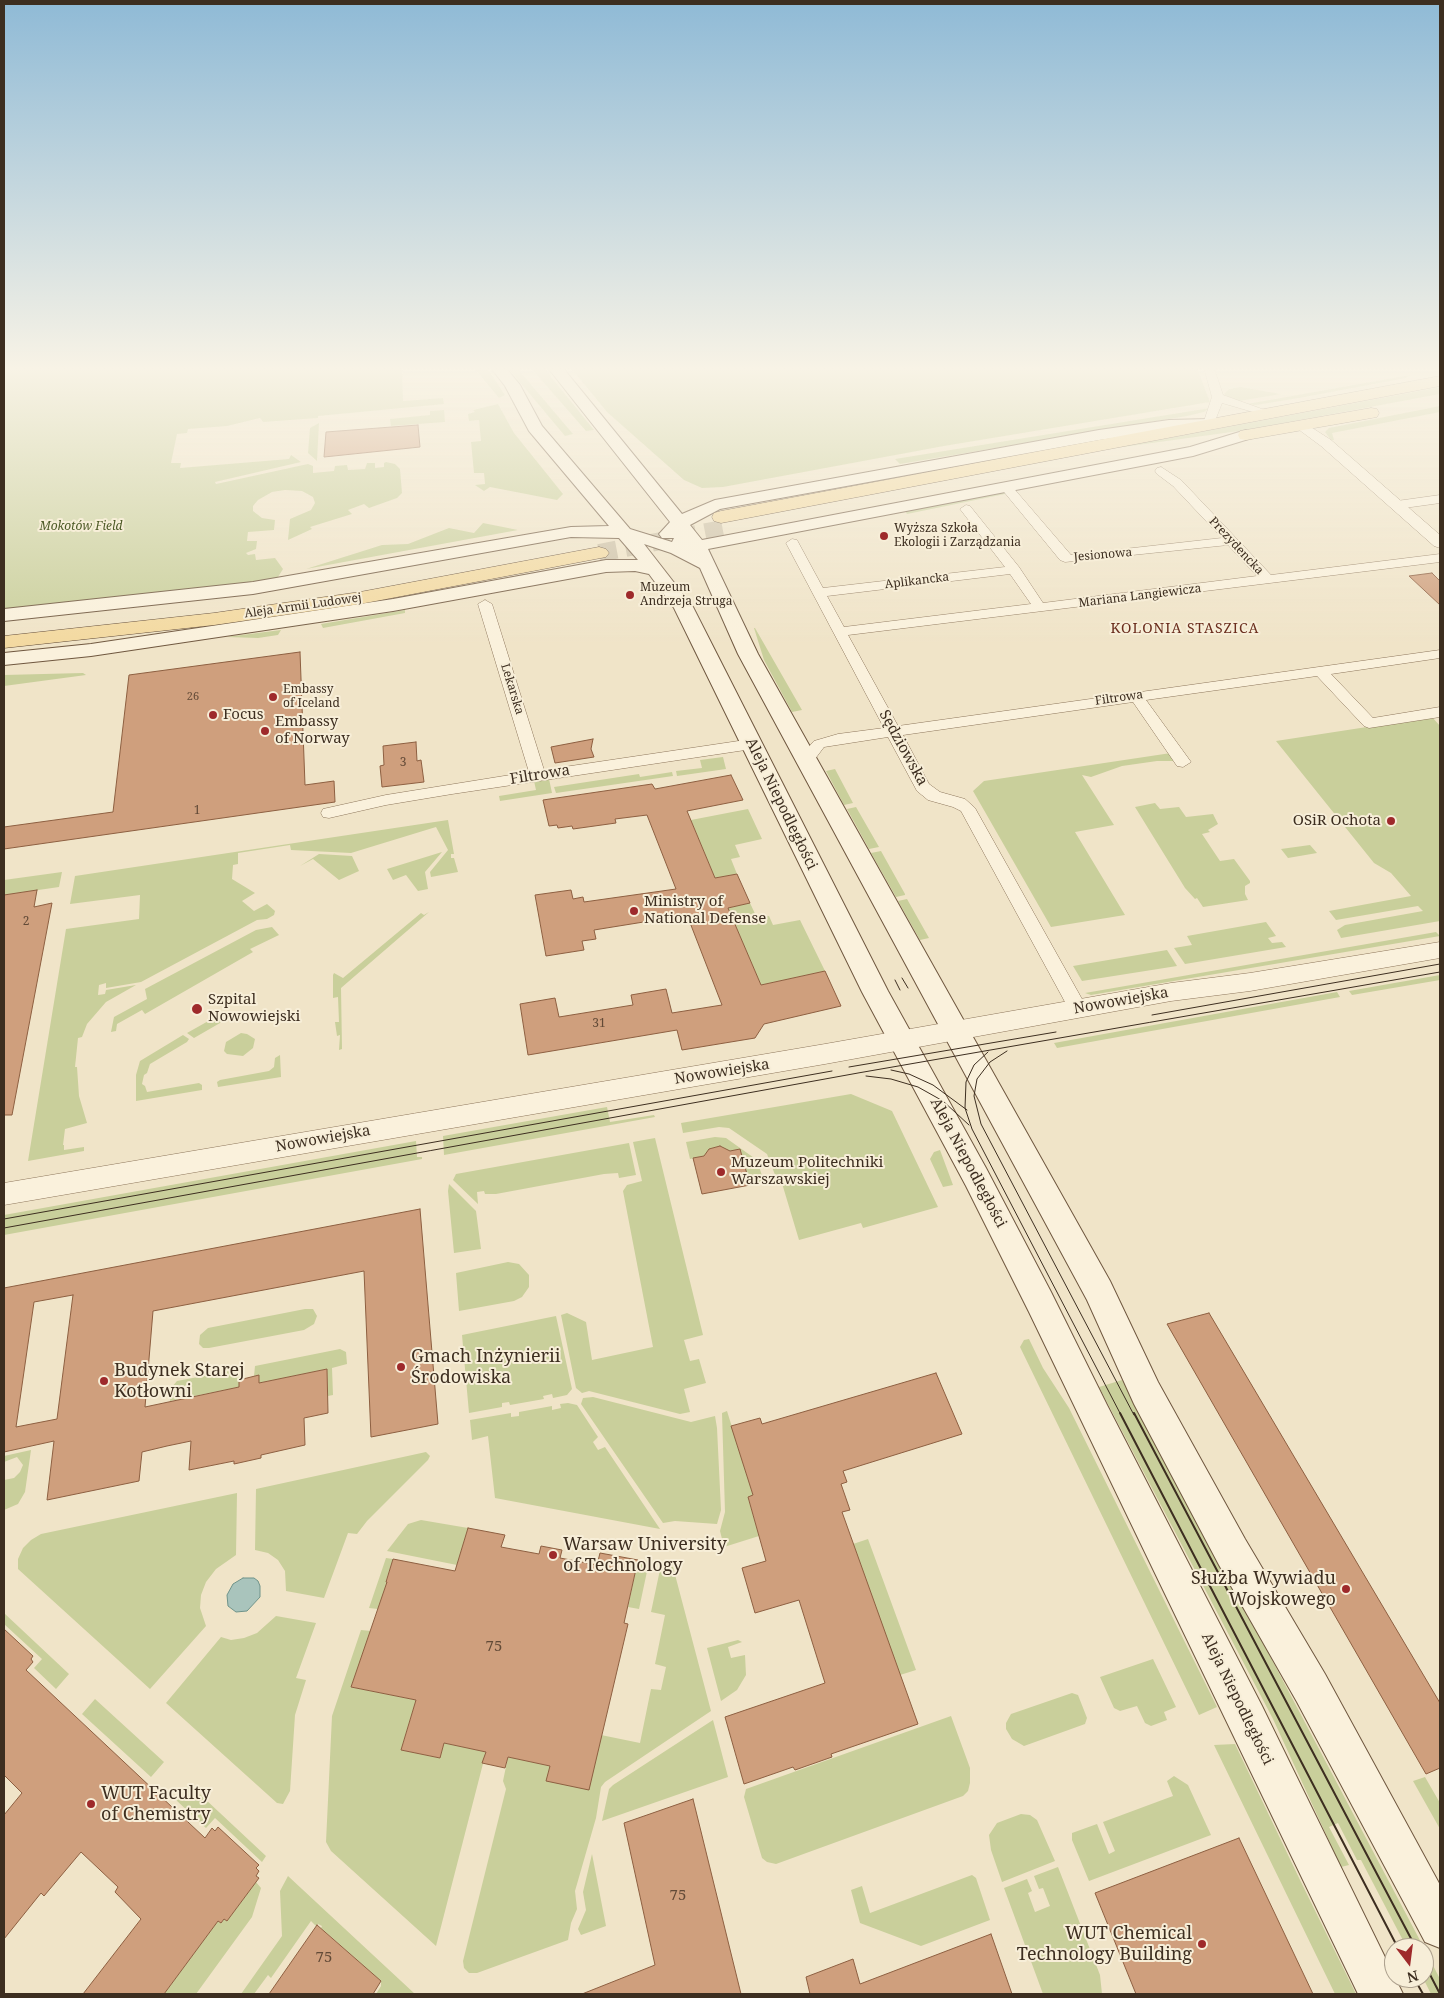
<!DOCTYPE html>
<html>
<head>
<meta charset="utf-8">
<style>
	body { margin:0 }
	#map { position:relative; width:1444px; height:1998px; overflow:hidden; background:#f0e4c8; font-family:"Noto Serif",serif }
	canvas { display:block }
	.frame { position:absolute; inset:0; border:5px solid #3d2e20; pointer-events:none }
	.north { position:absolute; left:1384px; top:1938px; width:50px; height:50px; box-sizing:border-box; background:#f7eed8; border:1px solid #ada18e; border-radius:50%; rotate:165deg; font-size:14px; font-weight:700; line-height:20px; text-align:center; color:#3d2e20 }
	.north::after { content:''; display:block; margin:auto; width:18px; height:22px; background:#9e2a2b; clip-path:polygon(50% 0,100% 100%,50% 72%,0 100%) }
</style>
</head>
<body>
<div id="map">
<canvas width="1444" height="1998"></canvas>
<div class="frame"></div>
<div class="north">N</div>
</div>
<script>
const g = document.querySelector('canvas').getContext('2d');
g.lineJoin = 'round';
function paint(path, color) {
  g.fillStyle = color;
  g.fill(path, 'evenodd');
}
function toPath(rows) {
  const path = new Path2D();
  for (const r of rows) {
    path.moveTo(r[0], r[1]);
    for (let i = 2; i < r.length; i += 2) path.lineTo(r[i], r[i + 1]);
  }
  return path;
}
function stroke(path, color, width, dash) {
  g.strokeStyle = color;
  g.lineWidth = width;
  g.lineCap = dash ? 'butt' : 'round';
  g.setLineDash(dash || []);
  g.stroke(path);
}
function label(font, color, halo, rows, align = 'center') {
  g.font = font + ' "Noto Serif",serif';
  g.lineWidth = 4;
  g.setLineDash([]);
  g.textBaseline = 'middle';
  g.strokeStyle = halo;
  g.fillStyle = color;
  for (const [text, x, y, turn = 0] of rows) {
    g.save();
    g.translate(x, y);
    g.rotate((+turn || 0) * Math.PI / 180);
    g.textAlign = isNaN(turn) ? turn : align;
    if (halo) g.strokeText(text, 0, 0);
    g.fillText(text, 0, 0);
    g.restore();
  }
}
const green = toPath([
	[4,368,404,368,402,369,403,401,443,398,444,404,318,416,318,418,263,422,260,418,227,426,188,429,187,433,177,434,171,463,181,463,180,468,289,459,291,455,301,462,215,482,216,484,308,464,313,466,313,473,334,471,335,466,347,465,348,470,365,469,367,463,375,463,375,468,384,467,384,463,386,462,395,464,400,469,402,493,397,498,369,508,364,504,348,510,352,514,310,527,312,529,288,540,290,519,311,510,315,503,313,497,302,491,285,490,272,492,258,500,253,506,253,511,262,518,275,520,274,530,248,532,247,541,257,541,256,549,246,553,248,555,255,554,256,560,275,558,283,569,278,577,267,582,4,612],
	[474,368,487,368,505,395,499,398],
	[508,368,517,368,573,434,565,436],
	[531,368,544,368,594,430,586,431],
	[571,368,1197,368,1210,402,944,446,723,487,702,488,684,480,607,412],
	[1410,375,1406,378,1299,398,1256,405,1247,404],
	[1241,387,1280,394,1281,394,1233,402,1224,394,1229,389],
	[1440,387,1440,394,1397,402,1246,430,1116,448],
	[498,404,514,433,563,494,557,500,490,487,484,491,475,485,485,484,484,473,474,473,471,442,481,441,479,420,469,421,468,414,475,412,473,410],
	[1440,406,1440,412,1332,433,1334,440,1331,440,1325,432,1329,428],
	[1210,408,1204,412,1187,416,900,464,895,459],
	[444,410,445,422,391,426,390,419,430,415,430,411],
	[319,423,317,461,308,453,310,428],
	[1005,491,1005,494,907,514,905,511],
	[483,523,518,530,306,569,382,545,408,544,449,528,474,533],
	[405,610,405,613,323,628,321,624],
	[754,628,755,628,802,710,792,712,764,660],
	[281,630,278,635,258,638,226,637],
	[83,673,86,675,4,686,4,675],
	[1432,717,1440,726,1440,921,1341,938,1337,930,1345,925,1423,911,1418,906,1336,920,1329,911,1411,896,1391,873,1374,863,1276,741],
	[1171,753,1177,761,1157,761,1122,766,1091,777,1082,775,1114,825,1075,832,1125,915,1051,927,973,791,984,781],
	[723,757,726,769,677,776,676,771,702,768,700,760],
	[835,769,853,803,844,805,826,771],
	[672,772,673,776,556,793,554,787,639,774,640,777],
	[549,779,552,793,500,801,499,796,536,790,534,781],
	[1155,803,1160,809,1179,807,1186,817,1213,814,1218,824,1208,830,1210,832,1202,834,1220,861,1234,859,1250,881,1250,883,1245,886,1245,894,1248,900,1203,907,1197,898,1195,899,1185,888,1135,807],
	[856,807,879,847,869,849,847,809],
	[748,809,762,839,735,845,740,857,731,859,737,874,715,878,691,820],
	[448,820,454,854,451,854,451,858,454,858,458,872,431,877,430,872,448,850,436,827,351,853,291,850,290,845,238,853,238,864,233,865,232,879,255,893,242,901,254,911,267,904,275,911,274,915,267,919,257,920,141,982,106,988,106,983,99,985,98,995,105,994,106,990,136,985,106,1002,87,1024,82,1037,78,1038,75,1067,77,1067,79,1096,87,1123,65,1129,63,1145,64,1145,64,1150,84,1147,84,1151,28,1161,66,929,139,919,140,895,70,904,75,876],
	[1310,845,1317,853,1288,858,1281,849],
	[881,851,905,894,905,895,896,897,871,853],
	[442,852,425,872,428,889,418,891,406,875,393,880,387,869],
	[319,854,352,856,359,871,339,880,313,859,300,866],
	[62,872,59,887,4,895,4,880],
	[907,899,929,938,920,940,898,901],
	[750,903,757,918,769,916,773,925,800,920,825,971,761,985,728,908],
	[429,912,341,988,342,1049,339,1050,340,1035,337,1036,335,1022,339,1022,338,997,333,998,333,975,334,973,343,978,421,913,424,915],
	[1266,922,1276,936,1268,938,1272,943,1282,942,1286,947,1185,964,1174,948,1192,945,1187,936],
	[272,927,279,935,250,949,253,952,145,1014,142,1010,117,1024,116,1031,111,1032,114,1017,147,999,145,989,256,930],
	[1436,932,1440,936,1091,995,1085,993],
	[1167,950,1177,966,1082,981,1073,966],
	[1440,975,1440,980,1352,995,1349,991],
	[1337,992,1340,997,1057,1048,1054,1043],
	[219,1015,223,1018,220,1023,194,1038,187,1033],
	[241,1033,247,1034,255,1039,253,1048,243,1056,227,1054,224,1051,226,1042],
	[183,1035,189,1039,187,1042,150,1064,147,1073,144,1075,142,1084,145,1086,147,1092,199,1083,202,1085,202,1090,136,1101,136,1075,140,1061],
	[280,1055,281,1077,218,1087,217,1082,220,1080,269,1071,274,1067,275,1058],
	[851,1094,892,1111,938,1207,863,1228,861,1223,799,1240,781,1180,777,1180,767,1154,729,1128,719,1127,683,1133,681,1123],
	[607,1107,610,1122,654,1115,655,1117,444,1155,443,1136],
	[715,1137,726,1138,757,1160,764,1182,750,1185,720,1146,709,1149,708,1155,690,1159,686,1142],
	[655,1138,703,1335,684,1340,690,1361,699,1359,706,1383,684,1389,690,1412,680,1414,589,1391,582,1393,576,1388,561,1315,567,1313,586,1322,592,1360,653,1347,623,1191,627,1185,642,1181,633,1142],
	[416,1141,417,1157,422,1157,422,1159,4,1235,4,1215],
	[629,1143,636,1175,619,1178,618,1173,604,1174,496,1194,485,1194,484,1191,477,1192,478,1204,453,1180,456,1174],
	[940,1150,953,1185,943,1187,930,1159,934,1152],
	[449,1184,476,1211,481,1249,454,1253,448,1191],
	[508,1262,519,1264,529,1275,529,1287,522,1297,514,1301,459,1311,456,1273],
	[305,1309,313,1309,317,1316,314,1324,304,1330,209,1348,203,1348,199,1344,200,1335,208,1328],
	[556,1316,572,1389,567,1395,553,1398,552,1394,543,1396,544,1399,510,1405,509,1402,502,1403,502,1407,469,1413,462,1335],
	[1029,1339,1043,1368,1069,1408,1217,1707,1199,1715,1020,1347,1024,1340],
	[340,1349,346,1352,347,1364,332,1368,333,1395,328,1396,327,1369,259,1383,259,1375,254,1376,255,1366],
	[245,1368,244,1378,239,1379,239,1387,170,1401,171,1388,177,1381],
	[1122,1380,1271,1658,1424,1948,1407,1948,1361,1860,1357,1860,1338,1823,1329,1827,1349,1865,1341,1867,1273,1719,1099,1387],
	[593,1397,691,1422,715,1416,717,1428,721,1510,717,1524,675,1521,663,1523,581,1404,583,1398],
	[568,1403,577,1405,598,1437,593,1442,598,1450,605,1447,660,1529,495,1498,488,1436,472,1440,470,1420,511,1413,511,1417,519,1416,519,1412,552,1406,552,1410,561,1408,560,1404],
	[727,1411,753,1495,748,1498,759,1536,724,1547,720,1531,725,1512,722,1413],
	[31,1450,25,1492,18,1504,4,1510,4,1480,14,1478,20,1472,23,1465,17,1457,4,1462,4,1456],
	[426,1452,430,1456,428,1460,367,1521,357,1534,348,1533,324,1598,286,1591,285,1571,278,1560,268,1553,255,1550,256,1489],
	[237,1493,236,1555,216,1569,206,1582,201,1595,200,1608,206,1626,150,1689,18,1569,18,1559,23,1548,31,1540,41,1534],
	[421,1520,468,1528,457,1565,387,1551,408,1524],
	[868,1539,916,1670,900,1675,853,1544],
	[386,1558,393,1559,386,1581,387,1582,378,1609,369,1608],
	[638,1560,649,1562,639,1609,628,1607],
	[661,1565,673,1567,711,1711,605,1782,601,1787,596,1818,575,1891,577,1909,571,1923,568,1940,477,1973,469,1973,464,1968,463,1961,506,1789,503,1781,508,1757,550,1766,547,1780,601,1735,640,1743,651,1689,661,1690,666,1667,655,1664,665,1615,651,1612],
	[4,1613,69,1674,56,1689,34,1668,42,1659,4,1624],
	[276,1616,316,1623,296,1678,306,1680,295,1715,290,1791,283,1804,277,1803,166,1703,221,1637,231,1640,244,1638,257,1633],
	[361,1630,371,1631,351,1687,416,1700,401,1750,440,1758,444,1743,486,1752,436,1946,331,1851,326,1842,332,1716],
	[738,1640,742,1642,728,1647,731,1658,745,1655,746,1675,737,1690,721,1701,707,1648],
	[1153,1659,1176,1707,1164,1712,1167,1720,1151,1726,1145,1723,1137,1706,1120,1711,1114,1708,1100,1677],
	[1072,1693,1078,1695,1087,1718,1085,1724,1024,1746,1012,1739,1006,1729,1006,1723,1011,1714],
	[95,1699,164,1762,151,1777,82,1714],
	[951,1716,970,1768,970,1783,968,1791,963,1796,776,1864,767,1862,762,1858,744,1797,746,1789],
	[713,1720,728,1777,602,1821,609,1789,613,1785],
	[1235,1744,1300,1880,1356,1994,1335,1994,1214,1745],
	[1174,1776,1188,1785,1211,1835,1089,1881,1072,1840,1072,1833,1097,1824,1109,1854,1115,1851,1103,1822,1173,1796,1167,1781],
	[1425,1777,1440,1803,1440,1829,1413,1781],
	[189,1784,266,1856,262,1862,215,1818,206,1828,176,1800],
	[1021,1814,1030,1815,1037,1820,1055,1861,1002,1882,991,1850,989,1835,997,1823],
	[592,1854,606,1926,581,1935,578,1929,586,1910,583,1892],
	[1058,1867,1100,1975,1102,1994,1043,1994,1004,1888,1027,1879,1032,1891,1028,1893,1035,1912,1050,1906,1043,1888,1039,1889,1034,1876],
	[972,1875,976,1878,990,1920,921,1946,860,1923,851,1890,862,1886,870,1913],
	[288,1876,415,1994,376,1994,381,1986,381,1981,321,1928,322,1926,318,1924,316,1926,311,1921,271,1978,268,1975,254,1994,241,1994,282,1936,280,1891],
	[256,1882,261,1888,252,1917,196,1994,164,1994,218,1921,221,1923,224,1919,227,1921],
	[1424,1948,1440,1979,1440,1994,1431,1994,1423,1978]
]);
const water = toPath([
	[243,1578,254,1578,258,1581,260,1586,260,1597,247,1611,236,1612,228,1606,227,1595,233,1584,243,1578]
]);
const building = toPath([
	[418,425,420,447,324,457,326,432,418,425],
	[1432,573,1440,581,1440,605,1409,576,1432,573],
	[300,652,305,785,334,781,335,802,4,849,4,827,113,812,129,675,300,652],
	[593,739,591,749,594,757,555,763,551,747,593,739],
	[416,742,417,761,421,760,424,782,382,787,380,766,384,765,383,746,416,742],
	[731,775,743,800,687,811,715,878,737,874,750,903,728,908,761,985,825,971,841,1006,764,1024,755,1038,682,1050,677,1030,528,1055,520,1004,555,998,559,1017,633,1005,631,995,666,989,672,1013,722,1005,687,915,594,930,596,939,582,941,584,950,546,956,535,895,571,890,573,899,583,897,584,902,676,889,647,815,615,819,616,823,573,829,572,826,558,828,557,825,549,826,543,800,652,784,655,789,731,775],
	[37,890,34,907,52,903,12,1115,4,1115,4,895,37,890],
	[720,1146,730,1151,740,1149,750,1185,702,1194,693,1158,704,1156,709,1149,720,1146],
	[420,1209,438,1424,371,1437,364,1271,153,1311,145,1407,239,1387,239,1380,259,1375,259,1383,327,1369,328,1413,304,1418,305,1445,261,1455,261,1458,234,1464,234,1461,189,1470,191,1441,167,1446,142,1452,139,1481,47,1500,54,1441,4,1452,4,1288,420,1209],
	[73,1295,57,1419,16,1427,34,1302,73,1295],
	[1209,1313,1440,1703,1440,1768,1426,1774,1167,1324,1209,1313],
	[936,1373,962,1434,843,1471,847,1482,841,1484,850,1510,842,1512,918,1724,831,1754,832,1757,795,1770,793,1767,744,1784,725,1717,825,1683,799,1600,755,1613,742,1568,766,1561,748,1497,753,1495,731,1426,760,1418,762,1424,936,1373],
	[468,1528,505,1535,501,1547,539,1554,541,1546,562,1550,560,1558,597,1565,600,1553,638,1560,624,1623,628,1624,589,1790,546,1781,550,1766,508,1757,505,1768,482,1763,486,1752,444,1743,440,1758,401,1750,416,1700,351,1687,387,1582,386,1582,393,1559,455,1571,468,1528],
	[4,1629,33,1656,31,1659,33,1662,26,1670,205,1838,212,1828,215,1831,218,1827,259,1865,256,1868,259,1871,256,1876,259,1878,227,1921,224,1919,221,1923,218,1921,164,1994,83,1994,141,1919,115,1892,118,1887,81,1852,44,1896,41,1893,4,1939,4,1815,22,1793,4,1775,4,1629],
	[693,1799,741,1994,582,1994,655,1965,624,1823,693,1799],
	[1239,1838,1313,1994,1136,1994,1095,1893,1239,1838],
	[317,1925,381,1981,373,1994,269,1994,317,1925],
	[991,1934,1012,1994,810,1994,806,1977,853,1959,860,1984,991,1934]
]);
const primaryTunnel = toPath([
	[599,553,728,528]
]);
const minor = toPath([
	[1204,368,1214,368,1223,395,1273,413,1267,416,1222,403,1213,426,1205,426,1203,424,1212,397,1204,368],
	[1161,467,1181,480,1271,575,1440,554,1440,562,848,635,898,726,1440,650,1440,658,1331,674,1373,718,1440,707,1440,717,1369,728,1364,726,1317,676,1146,700,1191,762,1183,767,1177,766,1133,702,903,735,929,784,940,792,965,799,975,808,1087,1008,1085,1013,1078,1015,1071,1013,961,811,953,807,928,800,917,791,888,737,824,747,812,763,806,764,798,759,814,741,838,734,884,728,786,543,792,539,797,540,823,588,1005,567,960,509,966,505,970,506,1019,567,1043,603,1257,576,1228,545,1065,562,1060,560,1000,487,1002,484,1010,484,1071,555,1222,538,1173,486,1157,474,1155,471,1157,468,1161,467],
	[1010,574,1031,604,844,627,827,596,1010,574],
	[1440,495,1440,503,1397,509,1391,505,1397,501,1440,495],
	[485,600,492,604,544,770,752,739,760,744,752,749,452,794,386,805,329,818,323,817,321,813,323,809,386,795,529,772,478,604,485,600]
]);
const tertiary = toPath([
	[1303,422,1331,440,1440,535,1440,548,1434,546,1321,446,1298,429,1296,426,1298,423,1303,422],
	[1440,942,1440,958,1250,991,1171,1001,825,1064,4,1205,4,1183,825,1044,1171,983,1250,973,1440,942]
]);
const secondary = toPath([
	[491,368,506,368,520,385,542,426,630,529,672,542,674,538,662,538,659,534,670,522,548,368,563,368,682,514,715,500,1099,430,1169,420,1209,419,1217,424,1209,429,1169,430,1099,440,720,509,690,525,702,540,1190,447,1246,430,1254,435,1252,438,1193,456,708,549,758,654,1110,1281,1158,1382,1245,1539,1325,1674,1440,1885,1440,1948,1425,1942,1297,1702,1219,1565,1134,1404,1087,1300,738,654,700,568,671,553,644,544,693,607,888,991,986,1168,1051,1292,1107,1405,1262,1706,1403,1994,1358,1994,1029,1312,966,1186,862,992,674,608,649,574,635,571,606,572,393,611,91,656,4,665,4,653,91,644,393,599,606,560,638,560,619,538,571,537,253,594,4,621,4,609,253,582,571,527,609,526,529,431,505,386,491,368]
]);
const primary = toPath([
	[1440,376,1440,386,721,523,714,521,712,517,714,513,721,511,1440,376],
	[1371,408,1377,409,1379,413,1377,417,1246,440,1240,439,1238,435,1240,431,1246,430,1371,408],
	[599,547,606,549,609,553,606,557,360,604,214,625,4,648,4,636,214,613,360,592,599,547]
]);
const tramFar1 = toPath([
	[902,978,908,988],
	[895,980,900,990],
	[1152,1015,1440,964],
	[1007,1051,990,1062,977,1079,974,1096,981,1124,1134,1415],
	[988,1052,974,1065,966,1082,965,1108,972,1129,1121,1415],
	[849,1067,1056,1032],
	[891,1070,909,1074,933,1085,967,1110],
	[866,1076,891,1079,918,1087,943,1101,969,1125],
	[4,1219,832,1071],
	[4,1228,858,1073,1440,972]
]);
const tram = toPath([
	[1120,1413,1398,1948],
	[1134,1413,1416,1948],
	[1424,1963,1440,1994],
	[1414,1978,1423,1994]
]);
const markers = [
	[884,536,5,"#9e2a2b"],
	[630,595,5,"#9e2a2b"],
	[273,697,5,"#9e2a2b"],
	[213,715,5,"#9e2a2b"],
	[265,731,5,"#9e2a2b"],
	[1391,821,5,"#9e2a2b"],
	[634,911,5,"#9e2a2b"],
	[197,1009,6,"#9e2a2b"],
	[721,1172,5,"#9e2a2b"],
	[401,1367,5,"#9e2a2b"],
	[104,1381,5,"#9e2a2b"],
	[553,1555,5,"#9e2a2b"],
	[1346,1589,5,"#9e2a2b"],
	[91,1804,5,"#9e2a2b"],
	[1202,1944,5,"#9e2a2b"]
];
const farNumbernames = [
	["26",193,697]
];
const farParknames = [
	["Mokotów Field",81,527]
];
const farPoinames = [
	["Wyższa Szkoła",894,529],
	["Ekologii i Zarządzania",894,543],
	["Muzeum",640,588],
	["Andrzeja Struga",640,602],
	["Embassy",283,690],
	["of Iceland",283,704]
];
const farStreetnames = [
	["Prezydencka",1236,546,47],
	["Jesionowa",1103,555,-5],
	["Aplikancka",917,581,-7],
	["Mariana Langiewicza",1140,596,-7],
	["Aleja Armii Ludowej",303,606,-8],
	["Lekarska",512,689,73],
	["Filtrowa",1119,698,-8]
];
const numberNames = [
	["3",403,763],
	["1",197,811],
	["2",26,922],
	["31",599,1024]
];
const farNeighbourhoodnames = [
	["KOLONIA STASZICA",1185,629]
];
const poiNames = [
	["Focus",223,715],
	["Embassy",275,722],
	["of Norway",275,739],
	["OSiR Ochota",1381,821,"right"],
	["Ministry of",644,902],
	["National Defense",644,919],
	["Szpital",208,1000],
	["Nowowiejski",208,1017],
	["Muzeum Politechniki",731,1163],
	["Warszawskiej",731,1180]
];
const streetNames = [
	["Sędziowska",903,748,61],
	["Filtrowa",540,775,-9],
	["Aleja Niepodległości",781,804,64],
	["Nowowiejska",1121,1001,-10],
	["Nowowiejska",722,1072,-9],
	["Nowowiejska",323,1139,-10],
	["Aleja Niepodległości",968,1163,62],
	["Aleja Niepodległości",1237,1699,64]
];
const nearNumbernames = [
	["75",494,1647],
	["75",678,1896],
	["75",324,1958]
];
const nearPoinames = [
	["Gmach Inżynierii",411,1357],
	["Środowiska",411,1378],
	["Budynek Starej",114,1371],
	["Kotłowni",114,1392],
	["Warsaw University",563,1545],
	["of Technology",563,1566],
	["Służba Wywiadu",1336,1579,"right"],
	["Wojskowego",1336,1600,"right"],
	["WUT Faculty",101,1794],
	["of Chemistry",101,1815],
	["WUT Chemical",1192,1934,"right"],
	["Technology Building",1192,1955,"right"]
];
paint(green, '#c9cf9b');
paint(water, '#a9c4bc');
stroke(water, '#6f938a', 1);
paint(building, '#cf9f7d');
stroke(building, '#8d5f41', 1);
stroke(primaryTunnel, '#ccc0a6', 18, [18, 9]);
stroke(minor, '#8d765c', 1);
stroke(tertiary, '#8d765c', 1);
stroke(secondary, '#6f573f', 2);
stroke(primary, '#5b4430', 1);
paint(minor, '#faf1dc');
paint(tertiary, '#faf1dc');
paint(secondary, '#faf1dc');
paint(primary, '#f3d9a0');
stroke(tramFar1, '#3d2e20', 1);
stroke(tram, '#3d2e20', 2);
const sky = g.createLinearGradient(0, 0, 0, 647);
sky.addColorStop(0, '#8fbad6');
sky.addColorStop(0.57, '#f8f3e6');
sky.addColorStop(1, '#f8f3e600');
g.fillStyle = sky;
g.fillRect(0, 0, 1444, 647);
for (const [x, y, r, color] of markers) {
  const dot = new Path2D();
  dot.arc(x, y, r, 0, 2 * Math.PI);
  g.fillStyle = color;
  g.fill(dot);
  stroke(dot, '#f7eed8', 2);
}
label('11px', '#624a37', null, farNumbernames);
label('italic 12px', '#4d5a26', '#f7eed8', farParknames);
label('12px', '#3d2e20', '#f7eed8', farPoinames, 'left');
label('12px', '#3d2e20', '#f7eed8', farStreetnames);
label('12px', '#624a37', null, numberNames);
g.letterSpacing = '1px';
label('14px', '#6b2e1e', '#f7eed8', farNeighbourhoodnames);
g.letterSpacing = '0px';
label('15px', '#3d2e20', '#f7eed8', poiNames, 'left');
label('15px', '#3d2e20', '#f7eed8', streetNames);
label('15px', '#624a37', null, nearNumbernames);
label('18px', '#3d2e20', '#f7eed8', nearPoinames, 'left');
</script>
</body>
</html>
